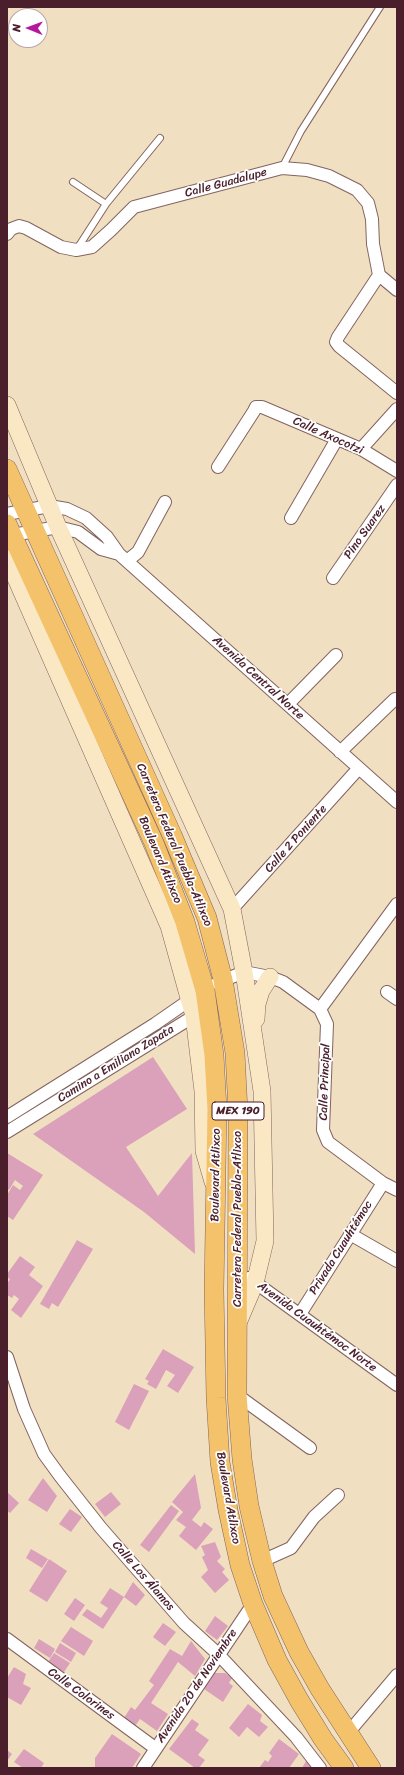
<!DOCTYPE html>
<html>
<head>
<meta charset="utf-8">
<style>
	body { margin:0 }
	#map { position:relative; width:404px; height:1775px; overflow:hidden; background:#f0e0c1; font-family:Sriracha,sans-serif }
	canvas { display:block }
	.frame { position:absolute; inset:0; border:8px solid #4a1f2b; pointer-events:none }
	.north { position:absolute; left:8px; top:8px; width:40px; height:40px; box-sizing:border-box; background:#fff; border:1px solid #b7a5aa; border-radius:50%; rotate:271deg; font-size:11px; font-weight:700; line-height:16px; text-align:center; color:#4a1f2b }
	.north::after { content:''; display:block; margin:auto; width:14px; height:18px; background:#b5179e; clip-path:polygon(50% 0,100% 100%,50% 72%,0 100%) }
</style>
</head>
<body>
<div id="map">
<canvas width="404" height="1775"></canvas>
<div class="frame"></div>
<div class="north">N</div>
</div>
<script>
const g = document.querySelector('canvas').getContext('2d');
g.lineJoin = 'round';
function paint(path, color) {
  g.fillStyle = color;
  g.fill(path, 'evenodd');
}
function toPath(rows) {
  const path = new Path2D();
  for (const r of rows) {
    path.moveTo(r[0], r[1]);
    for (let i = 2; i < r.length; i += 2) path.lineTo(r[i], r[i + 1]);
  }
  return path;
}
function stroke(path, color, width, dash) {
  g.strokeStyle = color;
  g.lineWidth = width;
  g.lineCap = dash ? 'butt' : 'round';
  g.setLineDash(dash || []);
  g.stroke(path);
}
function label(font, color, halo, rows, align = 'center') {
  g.font = font + ' Sriracha,sans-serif';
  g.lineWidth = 3.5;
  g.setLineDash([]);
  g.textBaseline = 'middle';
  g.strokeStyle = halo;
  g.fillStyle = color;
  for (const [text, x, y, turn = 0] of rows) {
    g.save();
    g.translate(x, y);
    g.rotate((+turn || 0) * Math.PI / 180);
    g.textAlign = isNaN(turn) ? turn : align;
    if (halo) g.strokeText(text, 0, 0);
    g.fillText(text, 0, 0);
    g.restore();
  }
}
const building = toPath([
	[153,1057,187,1109,126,1147,158,1196,192,1153,195,1254,144,1212,33,1134],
	[7,1153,43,1175,13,1220,7,1216,7,1195,13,1185,20,1190,23,1186,15,1180,9,1190,7,1188],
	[77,1240,93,1249,58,1307,52,1303,49,1309,40,1304],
	[20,1256,35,1267,29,1275,43,1286,21,1318,11,1310,19,1299,14,1295,12,1298,7,1295,7,1284,10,1279,7,1277,7,1274],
	[163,1349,194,1367,178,1393,167,1386,175,1375,166,1370,156,1389,147,1384,149,1381,145,1379],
	[134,1384,149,1391,129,1430,115,1422],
	[195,1474,201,1508,192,1520,201,1527,204,1522,213,1529,196,1550,179,1536,186,1527,176,1520,183,1512,172,1502],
	[43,1478,57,1496,47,1512,28,1500],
	[7,1492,19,1503,10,1513,7,1511],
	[111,1492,121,1504,105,1517,95,1504],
	[171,1505,179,1511,149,1552,140,1545],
	[70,1509,82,1517,71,1532,59,1524],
	[215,1542,221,1557,217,1561,225,1569,222,1572,229,1580,215,1593,201,1577,208,1570,202,1557,205,1555,201,1546],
	[31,1549,48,1559,42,1568,26,1558],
	[49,1559,67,1571,47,1602,29,1591],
	[133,1582,145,1595,136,1606,124,1597],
	[110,1588,124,1597,103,1629,82,1615,87,1609,101,1618,108,1608,100,1603],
	[75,1598,85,1605,74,1621,64,1614],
	[215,1616,228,1626,217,1640,205,1631],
	[163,1623,176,1632,165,1646,153,1637],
	[71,1627,93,1641,84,1656,61,1641],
	[39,1639,55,1649,50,1658,34,1648],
	[191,1641,205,1659,195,1676,178,1662,151,1703,168,1714,157,1731,140,1719,135,1726,124,1718,131,1707,135,1710,154,1685,149,1681,170,1649,182,1656],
	[60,1643,76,1653,71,1662,55,1652],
	[54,1653,70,1663,64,1672,48,1662],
	[14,1667,26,1674,23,1684,31,1688,21,1705,7,1697,7,1678],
	[214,1673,225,1673,232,1678,229,1683,233,1686,223,1702,204,1689],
	[248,1704,262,1715,260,1721,268,1727,259,1737,247,1727,239,1737,229,1728],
	[192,1719,199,1724,195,1730,209,1740,198,1755,205,1760,199,1768,195,1768,169,1749],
	[112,1734,141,1754,132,1768,95,1768,95,1758],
	[279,1739,299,1754,289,1768,259,1768,265,1760,268,1762,272,1756,269,1753],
	[24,1749,44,1763,41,1768,23,1768,14,1762],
	[7,1750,12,1754,7,1761],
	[306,1761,315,1768,302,1768]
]);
const lane = toPath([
	[282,168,301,131,380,7],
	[73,182,106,204,77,249],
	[106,204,160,138]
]);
const street = toPath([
	[7,234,11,229,19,226,26,228,61,247,76,250,92,247,111,230,134,207,282,168,307,170,329,176,357,190,368,203,372,219,373,244,379,275,397,290],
	[379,275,338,337,336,342,339,346,397,393],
	[361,449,397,409],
	[218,467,254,411,256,407,262,407,361,449,397,471],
	[7,514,49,506,67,509,86,518,107,537,119,554,397,802],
	[291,518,337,439],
	[7,536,58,527,78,532,101,549,119,554],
	[127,561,138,552,165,502],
	[333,578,397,485],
	[288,704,336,655],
	[340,752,395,699],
	[232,909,359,768],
	[217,983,244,972,270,977,283,982,320,1009,327,1024,323,1130,328,1142,383,1183,397,1190],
	[387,992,397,999],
	[320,1009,397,904],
	[7,1117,155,1024,194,997],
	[7,1132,199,1013],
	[350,1234,397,1261],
	[249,1278,397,1385],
	[300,1314,383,1183],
	[7,1357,24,1409,44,1454,60,1476,101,1528,184,1623,218,1654,296,1737,320,1768],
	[237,1395,310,1448],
	[262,1561,291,1548,314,1517,338,1495],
	[7,1639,155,1748],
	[348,1733,397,1675],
	[143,1768,253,1604]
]);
const secondary = toPath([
	[7,405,58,527,232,909,244,972,262,1091,265,1241,255,1283,238,1323],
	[7,558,169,926,194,1016,203,1091,204,1151,213,1182],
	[256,1019,257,1004,261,991,270,977]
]);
const primary = toPath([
	[7,469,172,835,207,918,223,980,235,1053,238,1111,237,1395,242,1459,249,1506,262,1561,273,1596,299,1652,320,1689,371,1768],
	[7,524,154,843,185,922,205,990,214,1055,217,1109,214,1290,216,1398,220,1462,228,1510,240,1565,253,1604,277,1660,299,1700,323,1739,344,1768]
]);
const shields = [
	[238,1111,52]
];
const shieldNames = [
	["MEX 190",238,1111]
];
const streetNames = [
	["Calle Guadalupe",226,183,-15],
	["Calle Axocotzi",328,436,24],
	["Pino Suarez",365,532,-55],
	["Avenida Central Norte",258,678,42],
	["Calle 2 Poniente",296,839,-48],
	["Carretera Federal Puebla-Atlixco",174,845,67],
	["Boulevard Atlixco",160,860,67],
	["Camino a Emiliano Zapata",116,1064,-32],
	["Calle Principal",325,1082,-88],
	["Boulevard Atlixco",216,1175,-89],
	["Carretera Federal Puebla-Atlixco",238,1219,-90],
	["Privada Cuauhtémoc",341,1248,-58],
	["Avenida Cuauhtémoc Norte",317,1327,36],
	["Boulevard Atlixco",228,1498,80],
	["Calle Los Álamos",143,1576,49],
	["Avenida 20 de Noviembre",197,1686,-56],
	["Calle Colorines",81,1694,36]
];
paint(building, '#dba0ba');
stroke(lane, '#846360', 8);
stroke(street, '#846360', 14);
stroke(secondary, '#846360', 18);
stroke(primary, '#846360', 20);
stroke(lane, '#fff', 6);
stroke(street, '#fff', 12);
stroke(secondary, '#fae7c3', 17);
stroke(primary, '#f3c26a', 19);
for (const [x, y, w] of shields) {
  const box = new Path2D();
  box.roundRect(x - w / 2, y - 9, w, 18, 3);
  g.fillStyle = '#fff';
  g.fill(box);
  stroke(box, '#4a1f2b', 1);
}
label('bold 11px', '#4a1f2b', null, shieldNames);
label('12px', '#4a1f2b', '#fff', streetNames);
</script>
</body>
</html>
